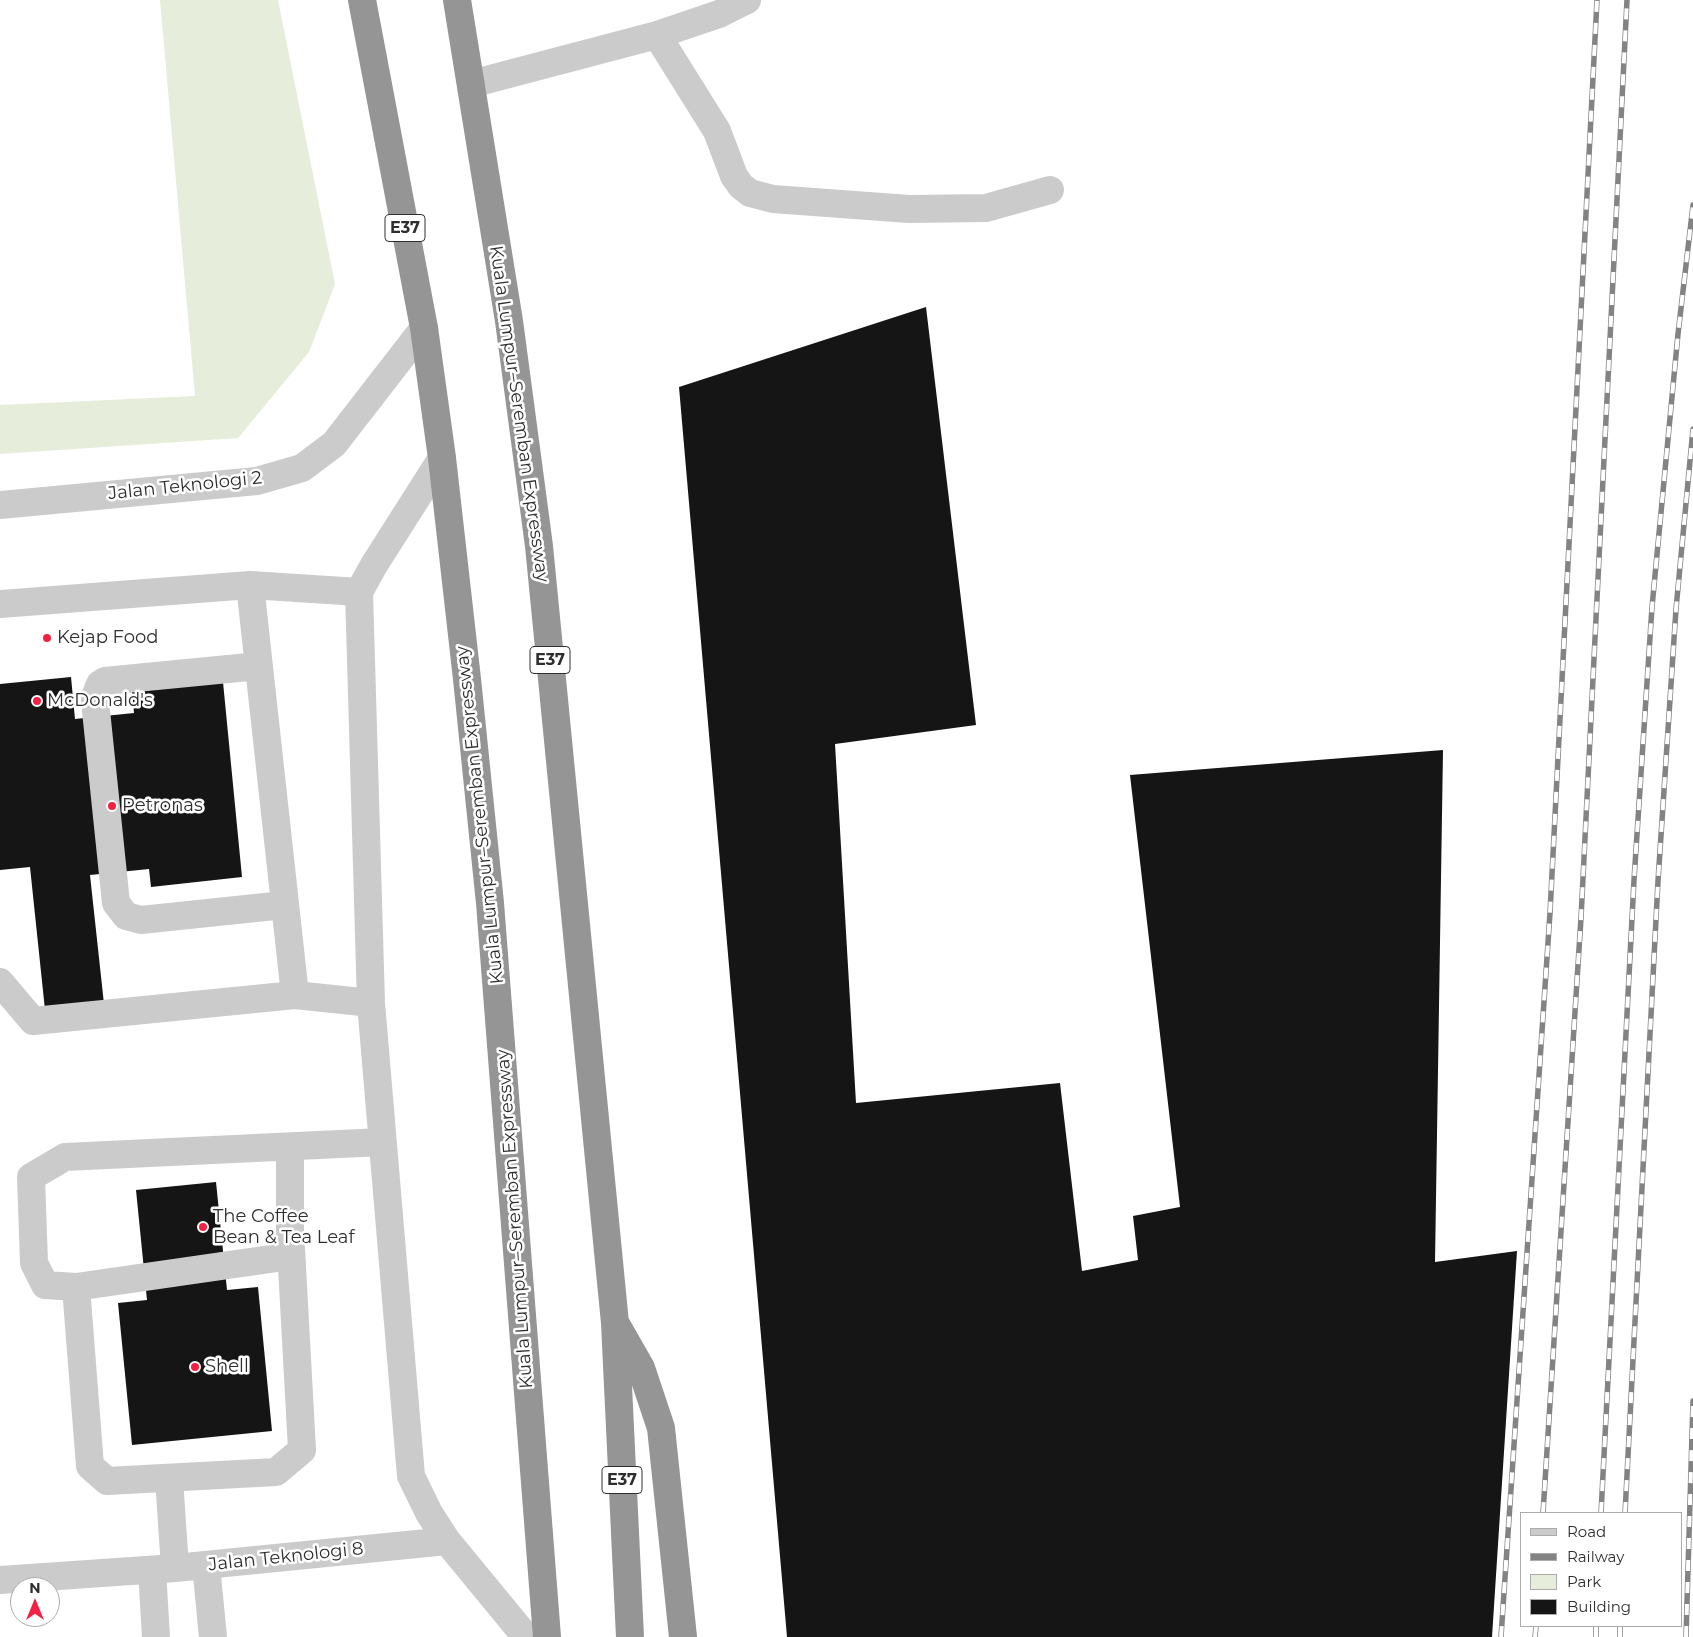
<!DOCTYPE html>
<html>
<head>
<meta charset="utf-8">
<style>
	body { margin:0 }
	#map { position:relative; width:1693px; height:1637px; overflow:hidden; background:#fff; font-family:Montserrat,sans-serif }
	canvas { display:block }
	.legend { position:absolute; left:1520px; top:1512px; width:162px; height:115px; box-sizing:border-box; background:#fff; border:1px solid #ababab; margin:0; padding:6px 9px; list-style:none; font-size:15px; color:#2e2e2e }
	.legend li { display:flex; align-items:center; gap:10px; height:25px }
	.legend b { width:25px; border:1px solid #ababab }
	.north { position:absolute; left:10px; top:1577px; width:50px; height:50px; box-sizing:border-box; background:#fff; border:1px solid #ababab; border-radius:50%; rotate:0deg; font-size:14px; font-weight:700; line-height:20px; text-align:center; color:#2e2e2e }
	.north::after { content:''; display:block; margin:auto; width:18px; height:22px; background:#f32244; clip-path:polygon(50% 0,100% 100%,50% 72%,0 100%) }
</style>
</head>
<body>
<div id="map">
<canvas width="1693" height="1637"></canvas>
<ul class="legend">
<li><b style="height:6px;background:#cbcbcb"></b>Road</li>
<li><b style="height:6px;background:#838383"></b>Railway</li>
<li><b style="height:14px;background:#e6edda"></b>Park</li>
<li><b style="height:14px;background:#151515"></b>Building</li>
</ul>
<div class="north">N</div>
</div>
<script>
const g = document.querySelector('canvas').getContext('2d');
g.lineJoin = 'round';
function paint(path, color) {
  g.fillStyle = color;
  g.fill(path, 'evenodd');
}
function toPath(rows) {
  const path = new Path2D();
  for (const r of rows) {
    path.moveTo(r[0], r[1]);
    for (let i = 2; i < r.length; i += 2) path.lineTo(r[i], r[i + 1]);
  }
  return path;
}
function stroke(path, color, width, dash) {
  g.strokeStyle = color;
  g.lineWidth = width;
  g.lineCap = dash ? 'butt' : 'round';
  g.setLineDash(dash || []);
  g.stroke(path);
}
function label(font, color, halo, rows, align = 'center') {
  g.font = font + ' Montserrat,sans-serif';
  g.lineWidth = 5;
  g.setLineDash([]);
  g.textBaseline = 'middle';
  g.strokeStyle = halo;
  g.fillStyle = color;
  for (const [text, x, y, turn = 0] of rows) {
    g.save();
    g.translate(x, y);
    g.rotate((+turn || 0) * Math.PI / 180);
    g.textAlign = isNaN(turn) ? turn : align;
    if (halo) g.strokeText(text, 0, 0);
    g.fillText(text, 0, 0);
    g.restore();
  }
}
const green = toPath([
	[160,0,278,0,335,284,309,352,238,438,0,454,0,405,195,396]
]);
const building = toPath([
	[926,307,976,725,835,744,856,1103,1060,1083,1082,1271,1138,1260,1133,1216,1180,1207,1130,775,1443,750,1435,1262,1517,1251,1492,1637,787,1637,679,387],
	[71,677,75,719,134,713,132,692,223,682,242,877,151,887,149,869,90,875,104,1004,45,1010,30,867,0,870,0,684],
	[216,1182,227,1290,258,1287,272,1431,132,1445,118,1303,147,1300,136,1190]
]);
const minor = toPath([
	[657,35,717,131,734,176,741,186,750,193,773,199,909,209,986,208,1050,190],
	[471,84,657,35,719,14,747,0],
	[442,458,374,565,359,592,371,1003,411,1476,429,1513,447,1541,526,1637],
	[0,505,257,481,302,468,334,444,424,328],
	[0,604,250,585,359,592],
	[259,666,105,681,100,684,96,694,95,701,116,903,126,916,141,920,284,905],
	[0,982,33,1021,295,995,250,585],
	[295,995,371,1003],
	[290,1147,290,1230,302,1450,276,1472,107,1481,90,1466,76,1287,45,1285,34,1263,31,1177,65,1157,382,1142],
	[76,1287,291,1256],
	[169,1478,175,1568],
	[206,1565,213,1637],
	[152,1570,156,1637],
	[0,1580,175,1568,447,1541]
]);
const highway = toPath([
	[362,0,424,328,442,458,467,679,490,903,547,1637],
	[457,0,509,321,539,546,615,1323,630,1637],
	[617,1326,641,1368,661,1428,683,1637]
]);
const rail = toPath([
	[1543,1513,1581,918,1627,0],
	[1601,1513,1634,880,1652,607,1678,334,1693,205],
	[1625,1513,1658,881,1676,609,1693,429],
	[1501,1637,1550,913,1597,0],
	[1535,1637,1536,1626],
	[1596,1637,1596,1626],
	[1620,1637,1620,1626],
	[1686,1637,1693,1401]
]);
const markers = [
	[47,638,5,"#f32244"],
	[37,701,5,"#f32244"],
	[112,806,5,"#f32244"],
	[203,1227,5,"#f32244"],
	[195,1367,5,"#f32244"]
];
const shields = [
	[405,228,40],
	[550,660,40],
	[622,1480,40]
];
const shieldNames = [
	["E37",405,228],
	["E37",550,660],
	["E37",622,1480]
];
const streetNames = [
	["Kuala Lumpur–Seremban Expressway",519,414,82],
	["Jalan Teknologi 2",185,486,-6],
	["Kuala Lumpur–Seremban Expressway",480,815,-96],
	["Kuala Lumpur–Seremban Expressway",515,1219,-94],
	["Jalan Teknologi 8",286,1557,-6]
];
const poiNames = [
	["Kejap Food",57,638],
	["McDonald's",47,701],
	["Petronas",122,806],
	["The Coffee",213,1217],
	["Bean & Tea Leaf",213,1238],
	["Shell",205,1367]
];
paint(green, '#e6edda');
paint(building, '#151515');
stroke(minor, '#cbcbcb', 28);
stroke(highway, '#959595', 28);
stroke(rail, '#838383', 5.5);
stroke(rail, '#fff', 4, [11]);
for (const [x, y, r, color] of markers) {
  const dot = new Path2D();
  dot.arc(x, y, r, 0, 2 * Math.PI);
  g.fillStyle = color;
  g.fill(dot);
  stroke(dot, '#fff', 2);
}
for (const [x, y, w] of shields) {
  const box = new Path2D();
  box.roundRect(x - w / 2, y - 13.5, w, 27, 4);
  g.fillStyle = '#fff';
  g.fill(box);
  stroke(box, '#2e2e2e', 1);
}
label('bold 16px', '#2e2e2e', null, shieldNames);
label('18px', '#2e2e2e', '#fff', streetNames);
label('18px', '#2e2e2e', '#fff', poiNames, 'left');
</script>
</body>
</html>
